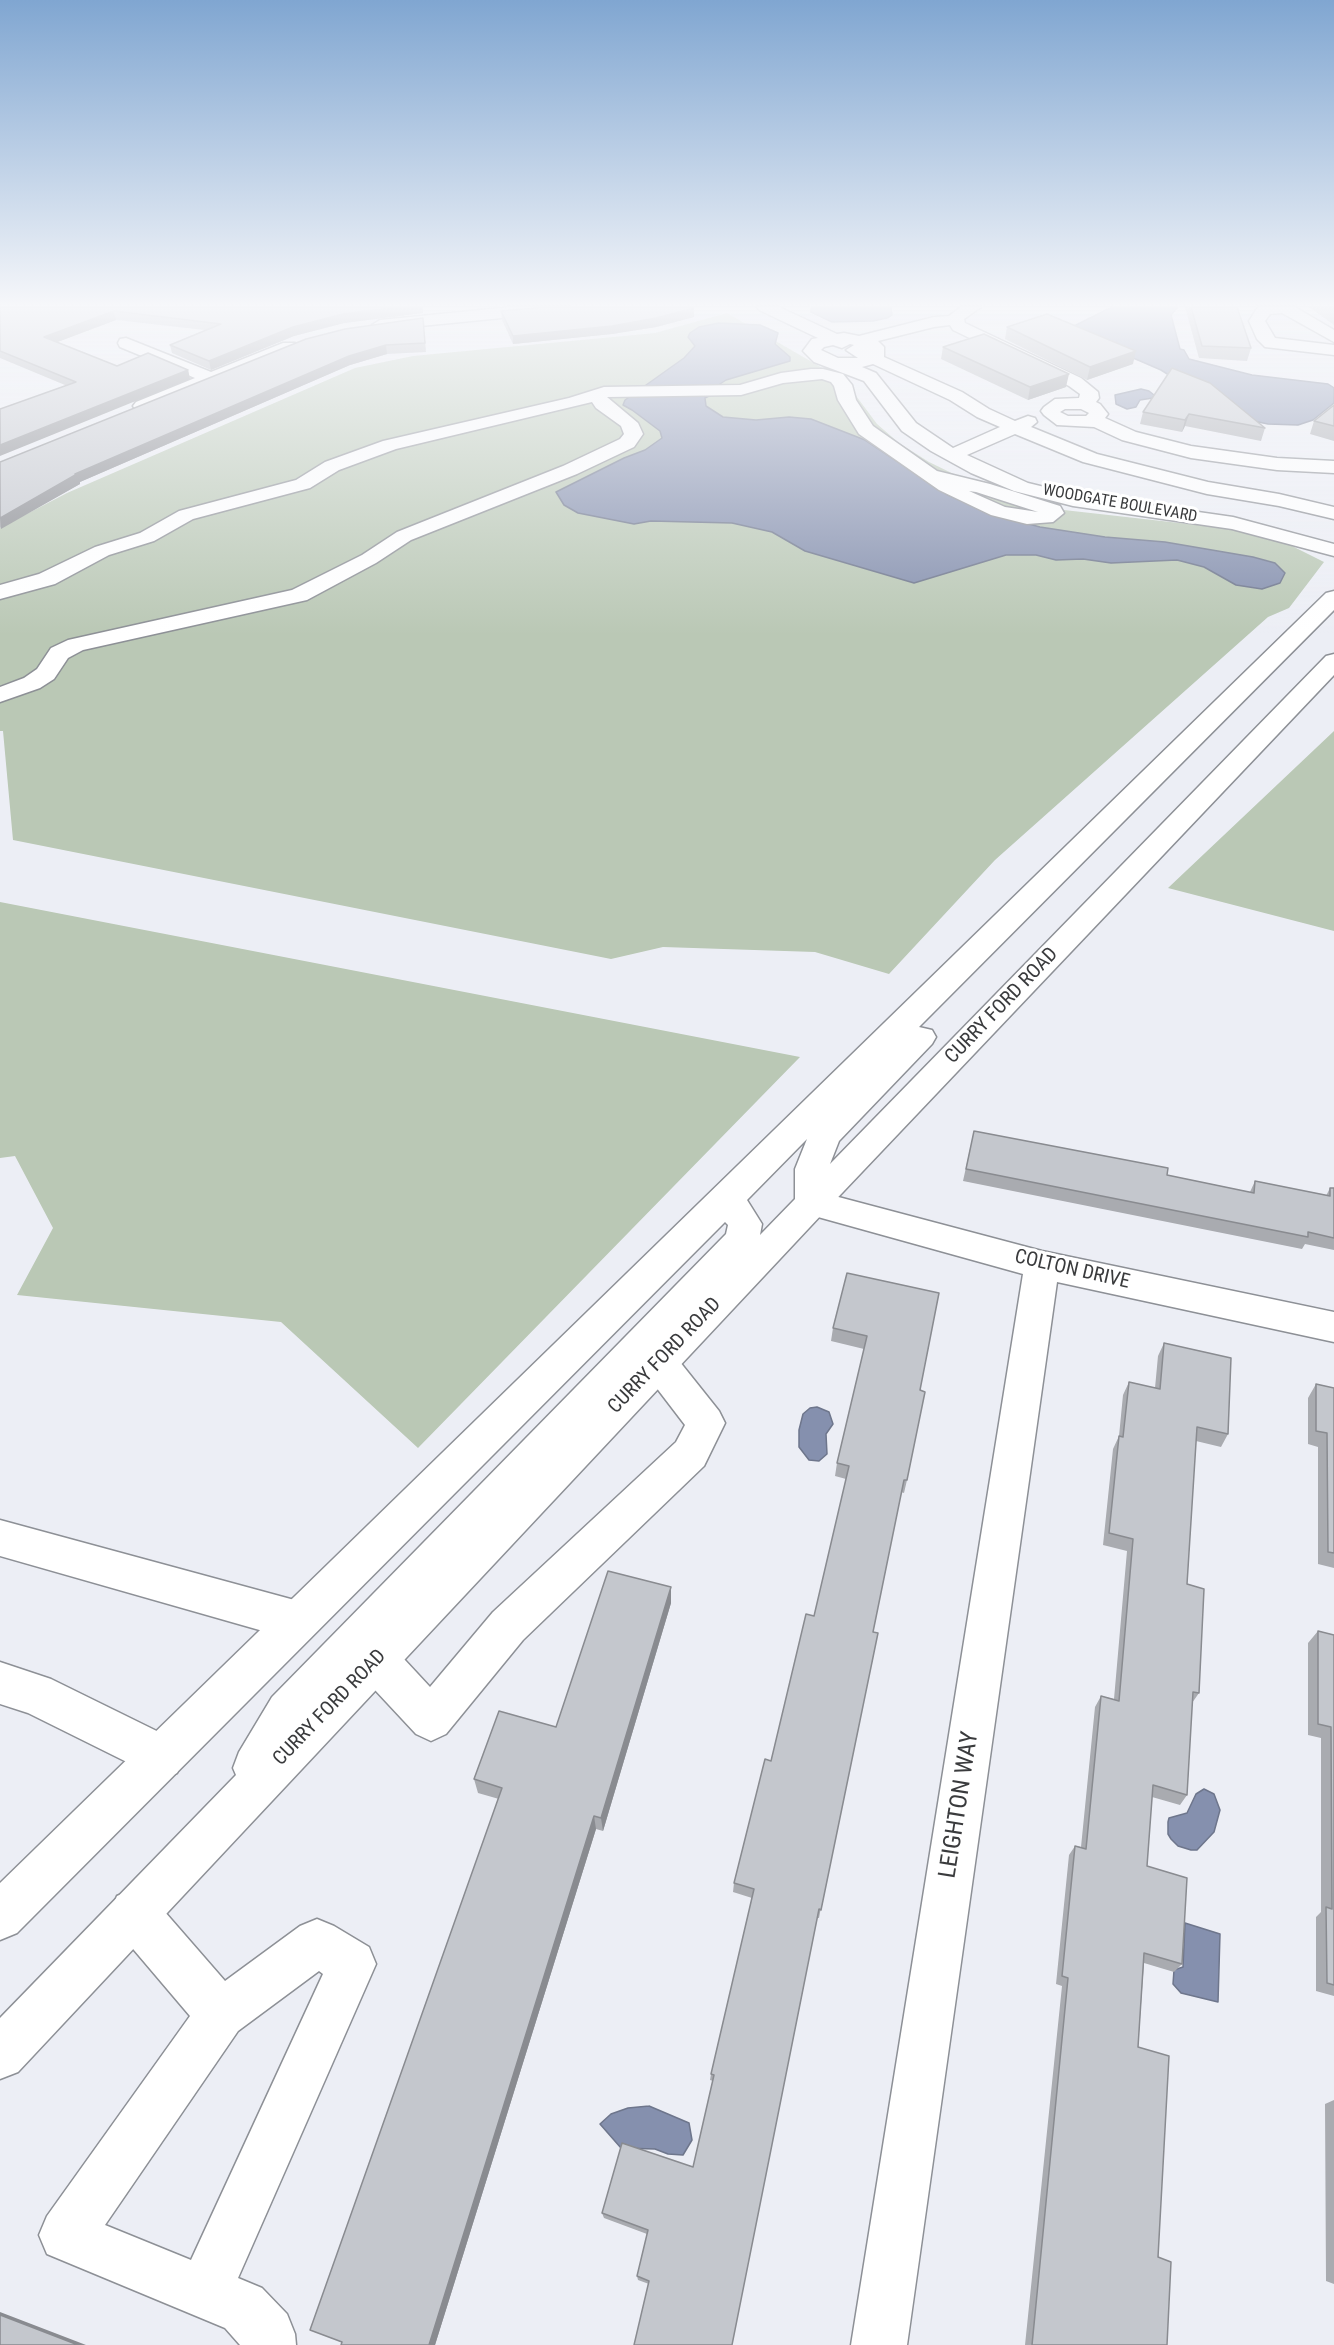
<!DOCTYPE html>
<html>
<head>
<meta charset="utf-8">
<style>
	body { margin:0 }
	canvas { display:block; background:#eceef5 }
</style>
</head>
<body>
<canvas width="1334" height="2345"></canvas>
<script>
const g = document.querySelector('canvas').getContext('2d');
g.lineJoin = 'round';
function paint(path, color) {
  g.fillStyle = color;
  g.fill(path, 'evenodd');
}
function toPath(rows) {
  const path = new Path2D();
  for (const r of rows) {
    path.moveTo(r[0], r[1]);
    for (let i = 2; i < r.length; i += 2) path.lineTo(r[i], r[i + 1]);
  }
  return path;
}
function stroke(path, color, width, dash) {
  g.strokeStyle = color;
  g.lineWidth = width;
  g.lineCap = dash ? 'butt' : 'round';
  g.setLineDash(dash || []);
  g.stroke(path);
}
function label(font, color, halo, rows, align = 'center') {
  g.font = font + ' "Roboto Condensed",sans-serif';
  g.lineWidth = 6;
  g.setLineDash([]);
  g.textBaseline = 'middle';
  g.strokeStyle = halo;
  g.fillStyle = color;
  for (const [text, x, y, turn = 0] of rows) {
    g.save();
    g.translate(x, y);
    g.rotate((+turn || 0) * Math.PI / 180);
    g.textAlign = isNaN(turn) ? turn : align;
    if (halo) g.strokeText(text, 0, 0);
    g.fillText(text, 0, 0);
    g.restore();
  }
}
const green = toPath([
	[727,313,845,381,877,424,899,443,929,462,970,482,1055,509,1224,528,1286,543,1324,562,1289,608,1268,617,995,860,889,974,815,952,663,947,611,959,13,840,3,731,0,731,0,528,67,493,355,368,413,356,655,333],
	[1334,731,1334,931,1168,888],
	[0,902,800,1057,418,1448,281,1322,17,1295,53,1228,15,1156,0,1158]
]);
const water = toPath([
	[811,307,891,307,892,315,887,318,873,321,832,322,811,312,811,307],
	[1112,307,1178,307,1171,315,1180,349,1184,350,1189,359,1252,375,1328,384,1334,388,1334,403,1313,420,1298,425,1268,424,1205,411,1175,379,1161,370,1073,332,1074,326,1112,307],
	[719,323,760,325,778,333,775,344,790,357,790,361,726,380,714,388,713,394,705,398,706,406,723,417,756,420,789,417,811,419,865,440,948,495,995,515,1040,527,1105,537,1165,542,1253,557,1275,563,1285,573,1280,583,1262,589,1236,585,1204,567,1177,560,1111,563,1083,559,1056,560,1036,555,1006,555,914,583,805,551,772,532,732,523,651,521,634,524,578,513,564,505,556,492,624,458,645,450,662,438,660,431,632,410,623,405,625,400,684,358,695,346,688,337,690,333,699,327,719,323],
	[1141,389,1149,391,1154,395,1153,398,1140,400,1136,407,1127,409,1116,404,1115,395,1141,389],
	[817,1407,829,1412,833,1424,826,1434,827,1454,819,1461,809,1460,799,1447,799,1430,803,1414,810,1408,817,1407],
	[1204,1789,1214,1794,1220,1810,1214,1832,1197,1850,1191,1850,1178,1846,1171,1839,1168,1834,1168,1822,1169,1818,1187,1813,1196,1794,1204,1789],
	[1185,1923,1220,1934,1218,2002,1181,1993,1173,1984,1174,1970,1183,1967,1185,1923],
	[649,2106,689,2123,692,2140,683,2155,668,2154,655,2149,621,2148,600,2124,611,2114,628,2108,649,2106]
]);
const minor = toPath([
	[511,307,571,307,563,312,380,330,372,325,380,320,511,307],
	[757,307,779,307,837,334,844,333,859,336,934,317,949,316,961,307,981,307,964,319,965,323,1081,378,1098,392,1099,398,1096,402,1100,404,1108,414,1105,418,1136,432,1191,446,1277,458,1334,461,1334,473,1277,470,1191,458,1122,440,1094,427,1057,425,1044,415,1041,411,1044,407,1055,399,1079,398,1080,394,1069,386,953,330,950,325,934,327,878,341,884,347,884,357,962,392,989,409,1015,421,1028,416,1035,418,1037,422,1031,427,1097,454,1208,482,1279,494,1334,507,1334,519,1279,506,1207,494,1083,462,1015,434,967,455,1028,483,1073,494,1233,517,1334,544,1334,556,1232,529,1073,506,1014,491,971,473,931,451,902,431,864,381,814,362,803,351,812,339,818,338,759,310,757,307],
	[850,344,854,345,846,350,858,358,838,358,821,350,824,347,833,345,842,348,850,344],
	[873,364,950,400,977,417,1000,427,953,448,916,423,876,373,862,367,873,364],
	[1065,409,1081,409,1089,413,1086,416,1068,416,1060,412,1065,409],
	[1258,307,1295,307,1334,330,1334,342,1282,313,1270,314,1265,321,1275,338,1334,345,1334,355,1265,347,1257,339,1249,321,1258,307],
	[126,338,211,372,283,343,295,343,298,347,295,351,142,411,136,410,133,406,136,402,195,378,120,347,118,343,120,339,126,338],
	[811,369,823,369,843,374,852,385,856,400,873,426,937,471,990,484,1060,506,1064,513,1053,522,1027,524,991,515,939,490,859,434,838,400,834,386,831,382,822,379,783,383,741,395,607,397,638,423,643,434,634,447,577,474,411,540,376,563,307,600,83,650,68,658,54,679,40,688,0,702,0,687,24,678,37,669,51,648,68,640,292,590,362,555,397,532,563,466,620,439,624,434,621,426,596,408,592,402,396,449,339,470,310,488,193,519,154,541,109,555,55,584,0,599,0,585,39,574,95,547,140,533,179,511,296,480,325,462,383,441,569,398,604,387,740,385,781,373,811,369],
	[969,491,976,492,1038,512,1005,507,969,491],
	[812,1190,1042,1251,1334,1312,1334,1342,1057,1282,907,2345,851,2345,1023,1274,800,1212,795,1203,800,1194,812,1190],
	[659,1348,672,1352,719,1411,725,1423,704,1466,523,1640,446,1734,431,1741,416,1734,361,1675,355,1660,361,1645,376,1639,391,1645,430,1687,493,1612,676,1442,685,1425,646,1374,641,1363,646,1352,659,1348],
	[0,1520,298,1601,313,1607,319,1621,313,1635,298,1641,0,1556,0,1520],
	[0,1662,51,1679,177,1741,183,1757,177,1773,161,1779,28,1713,0,1704,0,1662],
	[134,1889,151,1896,225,1981,300,1926,317,1919,334,1926,369,1947,376,1964,238,2278,262,2288,287,2314,295,2334,296,2345,240,2345,225,2328,47,2254,39,2235,47,2216,190,2016,117,1930,110,1913,117,1896,134,1889],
	[319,1971,323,1974,191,2260,105,2225,238,2031,319,1971]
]);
const major = toPath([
	[1334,591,1334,610,919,1027,932,1030,936,1037,932,1044,839,1141,830,1164,1326,656,1334,654,1334,675,824,1212,18,2072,0,2079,0,2018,236,1775,233,1768,239,1752,272,1697,726,1234,728,1225,725,1222,17,1933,0,1940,0,1883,1326,593,1334,591],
	[807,1139,795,1169,795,1199,760,1235,762,1224,747,1200,807,1139]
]);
const wall = toPath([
	[0,307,423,307,423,313,344,323,294,336,211,370,172,353,170,345,205,330,116,320,57,342,117,366,188,370,190,379,65,385,0,358],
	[1185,307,1237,307,1251,348,1247,361,1199,358],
	[1309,307,1334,307,1334,325],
	[694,308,694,317,656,327,612,334,513,344,502,320,501,311],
	[423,318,426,352,387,354,350,365,80,482,80,484,0,528,0,462],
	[1007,327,1133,364,1087,380,1005,339],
	[943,347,1066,387,1028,400,941,359],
	[1172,368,1265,428,1261,441,1185,426,1182,432,1140,424,1143,412],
	[1334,405,1334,441,1310,434,1314,421],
	[974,1131,1167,1175,1250,1192,1255,1181,1326,1196,1330,1188,1334,1188,1334,1250,1305,1244,1302,1249,963,1181],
	[847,1273,920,1390,907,1480,904,1493,901,1492,873,1632,819,1918,817,1918,649,2284,638,2280,637,2276,647,2234,604,2218,602,2213,693,2167,713,2081,710,2080,711,2074,752,1898,733,1892,734,1883,814,1616,846,1479,835,1476,837,1463,864,1349,831,1341,833,1328],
	[1164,1343,1228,1434,1221,1447,1196,1441,1187,1584,1199,1693,1192,1703,1187,1795,1180,1805,1152,1797,1147,1866,1182,1964,1174,1972,1144,1963,1138,2047,1167,2345,1025,2345,1062,1986,1056,1984,1069,1855,1075,1846,1081,1847,1095,1707,1101,1696,1114,1699,1127,1551,1103,1545,1113,1449,1119,1436,1123,1395,1129,1382,1155,1388,1158,1356],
	[1316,1384,1334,1388,1334,1568,1318,1564,1318,1447,1308,1444,1308,1398],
	[671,1587,671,1603,603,1831,596,1829,435,2345,341,2345,499,1799,478,1793,474,1779,556,1727],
	[1318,1631,1334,1635,1334,1996,1316,1991,1316,1917,1321,1912,1321,1738,1308,1735,1308,1643],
	[1334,2100,1334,2345,1334,2284,1326,2281,1325,2104]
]);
const shadedWall = toPath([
	[397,307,422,307,423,313,344,323,294,336,211,370,209,361,293,327,343,314],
	[694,308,694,317,656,327,612,334,513,344,513,336],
	[114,311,116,320,47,346,44,337],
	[386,345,387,354,350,365,80,482,80,484,1,529,0,518,75,474,349,356],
	[1136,351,1133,364,1087,380,1090,367],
	[188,370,190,379,0,456,0,445],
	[1069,374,1066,387,1028,400,1030,387],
	[1189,414,1185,426,1182,432,1185,420],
	[671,1587,671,1603,603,1831,601,1818],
	[594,1816,596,1829,435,2345,429,2345],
	[0,2312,86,2345,78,2345,0,2315]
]);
const building = toPath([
	[0,307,397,307,343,314,293,327,209,361,170,345,221,324,114,311,44,337,117,366,148,353,188,370,0,445,0,409,76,382,0,351,0,307],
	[546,307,692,307,694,308,656,318,612,326,513,336,501,311,546,307],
	[1191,307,1237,307,1251,348,1202,346,1191,307],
	[1047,314,1136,351,1090,367,1007,327,1047,314],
	[423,318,425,343,386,345,349,356,75,474,77,474,0,518,0,462,306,339,345,329,423,318],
	[984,334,1069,374,1030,387,943,347,984,334],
	[1172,368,1210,383,1265,428,1189,414,1185,420,1143,412,1172,368],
	[1334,405,1334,426,1314,421,1334,405],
	[974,1131,1168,1168,1167,1175,1254,1193,1255,1181,1330,1196,1330,1188,1334,1188,1334,1238,1308,1232,1308,1237,966,1169,974,1131],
	[847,1273,939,1293,920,1390,925,1392,907,1480,904,1480,873,1632,878,1633,821,1910,819,1909,732,2345,634,2345,649,2281,637,2276,648,2230,602,2213,622,2143,693,2167,714,2075,711,2074,754,1889,734,1883,765,1759,771,1761,806,1614,814,1616,849,1466,837,1463,867,1336,833,1328,847,1273],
	[1164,1343,1231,1358,1228,1434,1197,1427,1187,1584,1204,1589,1199,1693,1193,1692,1187,1795,1153,1785,1147,1866,1187,1878,1182,1964,1144,1953,1138,2047,1169,2056,1158,2257,1171,2262,1167,2345,1032,2345,1068,1978,1062,1976,1075,1846,1086,1849,1101,1696,1119,1701,1133,1539,1109,1533,1119,1436,1123,1437,1129,1382,1160,1389,1164,1343],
	[1316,1384,1334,1388,1334,1553,1328,1552,1327,1433,1316,1431,1316,1384],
	[608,1571,671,1587,601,1818,594,1816,429,2345,341,2345,342,2342,310,2330,502,1788,474,1779,499,1711,556,1727,608,1571],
	[1318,1631,1334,1635,1334,1985,1327,1983,1326,1907,1332,1909,1331,1727,1318,1724,1318,1631],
	[0,2315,78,2345,0,2345,0,2315]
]);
const farStreetnames = [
	["WOODGATE BOULEVARD",1120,504,10]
];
const streetNames = [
	["CURRY FORD ROAD",1002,1006,-46],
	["COLTON DRIVE",1072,1270,13],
	["CURRY FORD ROAD",665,1356,-46],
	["CURRY FORD ROAD",330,1708,-46]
];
const nearStreetnames = [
	["LEIGHTON WAY",960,1805,-81]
];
paint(green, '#bac8b5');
paint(water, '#8590ae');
stroke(water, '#6e768c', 1.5);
stroke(minor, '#8d9096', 3);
stroke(major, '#8d9096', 3);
paint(minor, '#fff');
paint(major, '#fff');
paint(wall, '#a9abb0');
paint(shadedWall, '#898b90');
paint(building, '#c4c7cd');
stroke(building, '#898b90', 1.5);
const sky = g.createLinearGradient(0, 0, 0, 635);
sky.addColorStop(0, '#80a6d1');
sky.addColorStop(0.48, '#f6f7fa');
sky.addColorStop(1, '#f6f7fa00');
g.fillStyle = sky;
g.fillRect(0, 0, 1334, 635);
label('16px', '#3a3b3d', '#fff', farStreetnames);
label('20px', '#3a3b3d', '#fff', streetNames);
label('24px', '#3a3b3d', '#fff', nearStreetnames);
</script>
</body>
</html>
